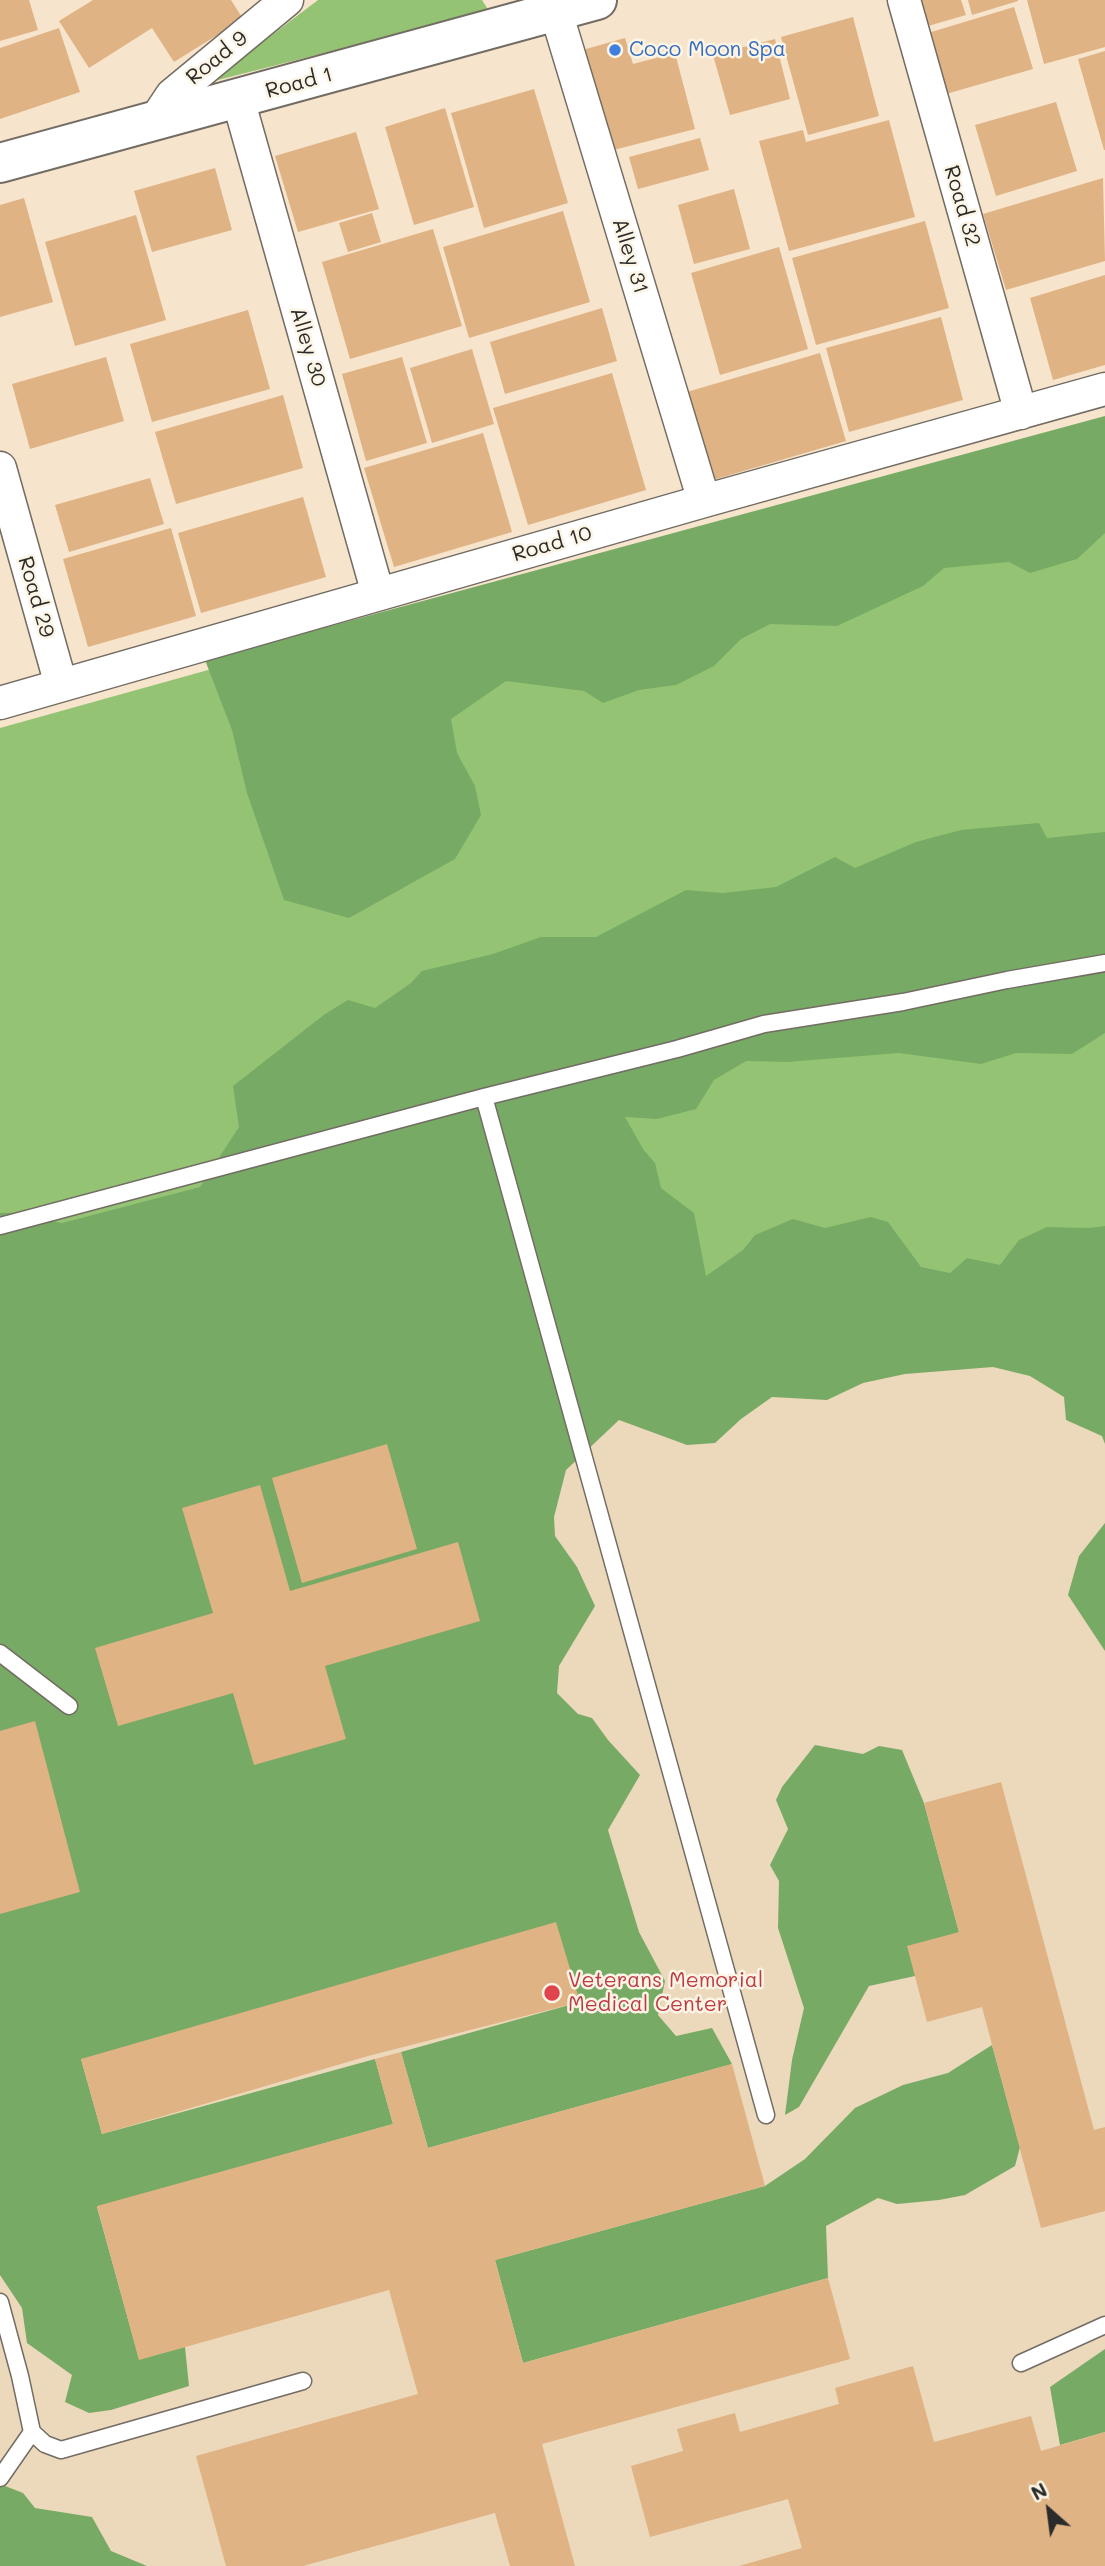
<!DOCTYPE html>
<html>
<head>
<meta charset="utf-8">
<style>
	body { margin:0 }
	#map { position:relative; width:1105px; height:2566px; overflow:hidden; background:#f7e4cc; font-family:Mali,sans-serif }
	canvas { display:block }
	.north { position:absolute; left:1014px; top:2475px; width:70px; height:70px; -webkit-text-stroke:5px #fcf5e5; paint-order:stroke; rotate:332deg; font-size:19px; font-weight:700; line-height:28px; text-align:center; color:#2b2b2b }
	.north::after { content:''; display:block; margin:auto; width:24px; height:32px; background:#2b2b2b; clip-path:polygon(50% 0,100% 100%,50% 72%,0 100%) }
</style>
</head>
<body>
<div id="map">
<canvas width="1105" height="2566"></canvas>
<div class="north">N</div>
</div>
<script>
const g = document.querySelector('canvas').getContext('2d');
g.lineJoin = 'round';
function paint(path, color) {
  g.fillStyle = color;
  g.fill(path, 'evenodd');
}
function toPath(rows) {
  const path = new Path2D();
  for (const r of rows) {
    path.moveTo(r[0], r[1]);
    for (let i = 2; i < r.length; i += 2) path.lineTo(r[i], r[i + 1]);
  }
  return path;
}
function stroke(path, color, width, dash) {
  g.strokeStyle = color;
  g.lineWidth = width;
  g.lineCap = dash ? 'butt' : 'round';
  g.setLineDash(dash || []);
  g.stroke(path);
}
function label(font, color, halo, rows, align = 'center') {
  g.font = font + ' Mali,sans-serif';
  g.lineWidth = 5;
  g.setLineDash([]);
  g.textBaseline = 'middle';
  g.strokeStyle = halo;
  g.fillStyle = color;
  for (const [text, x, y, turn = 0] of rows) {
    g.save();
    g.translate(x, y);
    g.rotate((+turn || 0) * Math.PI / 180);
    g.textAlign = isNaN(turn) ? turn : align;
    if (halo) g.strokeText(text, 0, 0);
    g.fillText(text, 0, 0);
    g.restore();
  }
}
const built = toPath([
	[0,1249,909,1343,1105,1393,1105,2566,0,2566]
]);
const green = toPath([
	[318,0,482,0,489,11,210,82],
	[1105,420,1105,1393,1010,1343,0,1249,0,728]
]);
const forest = toPath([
	[1105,416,1105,533,1077,559,1030,573,1009,562,944,568,923,586,837,626,770,624,741,639,714,666,676,685,639,690,603,703,584,691,506,681,451,719,457,753,475,786,481,815,455,859,349,918,284,900,247,793,232,730,205,660],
	[1039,823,1047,838,1105,832,1105,1033,1072,1054,1016,1053,981,1064,899,1053,787,1062,746,1061,714,1080,696,1109,657,1119,625,1117,643,1149,655,1163,661,1188,694,1213,706,1276,743,1250,755,1235,793,1219,825,1228,871,1217,888,1222,921,1267,950,1273,967,1258,1000,1265,1019,1240,1047,1227,1089,1228,1105,1226,1105,1444,1102,1436,1066,1420,1064,1397,1030,1376,993,1367,905,1374,863,1383,827,1400,772,1397,741,1419,715,1443,687,1445,619,1420,566,1470,554,1517,555,1536,577,1567,595,1606,559,1666,557,1693,578,1714,592,1718,608,1740,640,1775,608,1830,639,1932,665,1981,658,2015,676,2036,712,2028,732,2064,428,2148,401,2052,580,2002,81,2059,102,2134,375,2059,393,2124,97,2207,139,2359,185,2347,189,2386,111,2410,89,2413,65,2402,72,2375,27,2343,22,2308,0,2275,0,1213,13,1213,62,1223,200,1187,239,1127,233,1086,325,1014,348,1000,375,1008,411,983,422,971,493,954,541,937,596,937,686,890,723,893,776,887,835,857,855,868,916,842,961,830],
	[1105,1523,1105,1651,1068,1595,1079,1556],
	[815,1745,863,1754,879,1746,902,1750,924,1803,959,1932,915,1976,869,1986,799,2107,785,2115,792,2060,804,2008,778,1928,779,1881,770,1865,788,1829,776,1800,782,1787],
	[992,2045,1020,2147,1015,2166,965,2195,939,2200,897,2204,878,2198,826,2226,828,2278,523,2363,495,2260,765,2186,805,2159,855,2108,903,2085,948,2073],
	[1105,2349,1105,2432,1060,2445,1050,2387],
	[0,2484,23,2493,35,2508,92,2517,111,2551,147,2566,0,2566]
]);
const building = toPath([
	[0,0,29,0,38,30,0,41],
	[93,0,231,0,243,19,174,62,152,28,89,68,59,21],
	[920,0,961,0,966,15,928,26],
	[968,0,1018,0,1018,1,972,15],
	[1027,0,1105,0,1105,47,1044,64],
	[1014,7,1033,69,946,94,928,33],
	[853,17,879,116,808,135,781,37],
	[59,28,80,92,0,119,0,48],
	[625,38,633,64,675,53,695,129,606,152,579,51],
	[775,39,790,99,730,115,713,55],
	[1105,51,1105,150,1104,150,1078,59],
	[534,89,568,203,484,228,451,113],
	[1056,102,1077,171,996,196,975,125],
	[445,108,474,207,414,225,385,127],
	[889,120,915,217,789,251,759,141,803,130,806,142],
	[356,132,379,209,298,232,275,156],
	[700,138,709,170,638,189,629,157],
	[215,168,232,230,152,252,134,191],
	[1103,178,1105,261,1006,290,983,214],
	[734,189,750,249,694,264,678,205],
	[24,198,53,302,0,317,0,205],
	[563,211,590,302,469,338,443,247],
	[372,213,381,242,348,252,339,223],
	[136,215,166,320,75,346,45,242],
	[925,221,949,308,816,345,792,258],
	[433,229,462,326,350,359,322,262],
	[779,247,808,349,720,375,691,273],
	[1105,275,1105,365,1053,380,1030,298],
	[602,308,617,361,505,394,490,342],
	[248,310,270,389,152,422,130,344],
	[941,317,963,400,849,432,826,348],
	[472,349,494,424,432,443,410,368],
	[820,353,846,441,706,482,680,394],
	[106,357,124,421,30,449,12,384],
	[402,357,427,443,366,461,342,374],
	[612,373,646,490,528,525,493,408],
	[283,395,303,468,176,504,155,432],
	[483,433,512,532,394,567,364,468],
	[150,478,164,524,69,552,55,505],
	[303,497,326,577,201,613,178,533],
	[171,528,196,616,88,647,63,559],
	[387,1444,417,1549,302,1583,272,1478],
	[260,1485,290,1591,458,1542,480,1621,325,1666,346,1739,254,1765,233,1693,118,1726,95,1648,213,1613,182,1508],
	[35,1721,80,1892,0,1914,0,1731],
	[1001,1782,1094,2130,1105,2127,1105,2211,1041,2228,982,2007,927,2022,907,1946,959,1932,924,1803],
	[556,1922,580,2002,368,2056,102,2134,81,2059],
	[401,2052,428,2148,732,2064,765,2186,495,2260,523,2363,828,2278,850,2359,542,2444,575,2566,510,2566,495,2513,303,2566,226,2566,196,2456,418,2394,389,2290,139,2360,97,2206,393,2124,375,2059],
	[913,2366,934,2442,1031,2416,1041,2451,1105,2432,1105,2566,739,2566,802,2548,788,2499,650,2537,631,2466,683,2451,677,2429,735,2413,740,2432,839,2404,835,2388]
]);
const service = toPath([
	[484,1097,766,2115],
	[0,1226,484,1097,677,1049,764,1024,903,1002,1007,980,1105,963],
	[0,1653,69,1706],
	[0,2302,20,2376,32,2432,45,2444,61,2450,303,2381],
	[1021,2363,1105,2325],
	[0,2478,32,2432]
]);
const minor = toPath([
	[904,0,1021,413],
	[556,12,704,501],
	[238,99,378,594],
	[154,122,172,95,287,0],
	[0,468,61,685],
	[0,703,704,501,1105,389]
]);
const secondary = toPath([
	[0,163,597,0]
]);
const markers = [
	[615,50,7,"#3f7fe0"],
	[552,1993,9,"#e0444e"]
];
const shopNames = [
	["Coco Moon Spa",629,50]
];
const streetNames = [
	["Road 9",217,58,-39],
	["Road 1",299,83,-15],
	["Road 32",962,206,74],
	["Alley 31",630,256,73],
	["Alley 30",308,347,74],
	["Road 10",552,544,-16],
	["Road 29",36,597,74]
];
const healthNames = [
	["Veterans Memorial",568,1981],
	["Medical Center",568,2005]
];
paint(built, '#ecd8ba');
paint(green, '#94c473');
paint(forest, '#77aa65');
paint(building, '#dfb384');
stroke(service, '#726c63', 19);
stroke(minor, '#726c63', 35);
stroke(secondary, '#726c63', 42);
stroke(service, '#fff', 16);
stroke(minor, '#fff', 32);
stroke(secondary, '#fff', 38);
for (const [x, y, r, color] of markers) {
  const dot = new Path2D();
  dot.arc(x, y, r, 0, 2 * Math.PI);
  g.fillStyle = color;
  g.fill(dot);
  stroke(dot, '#fcf5e5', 2.5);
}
label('21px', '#366cbe', '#fcf5e5', shopNames, 'left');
label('21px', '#2b2b2b', '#fcf5e5', streetNames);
label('21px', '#be3a42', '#fcf5e5', healthNames, 'left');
</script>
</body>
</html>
